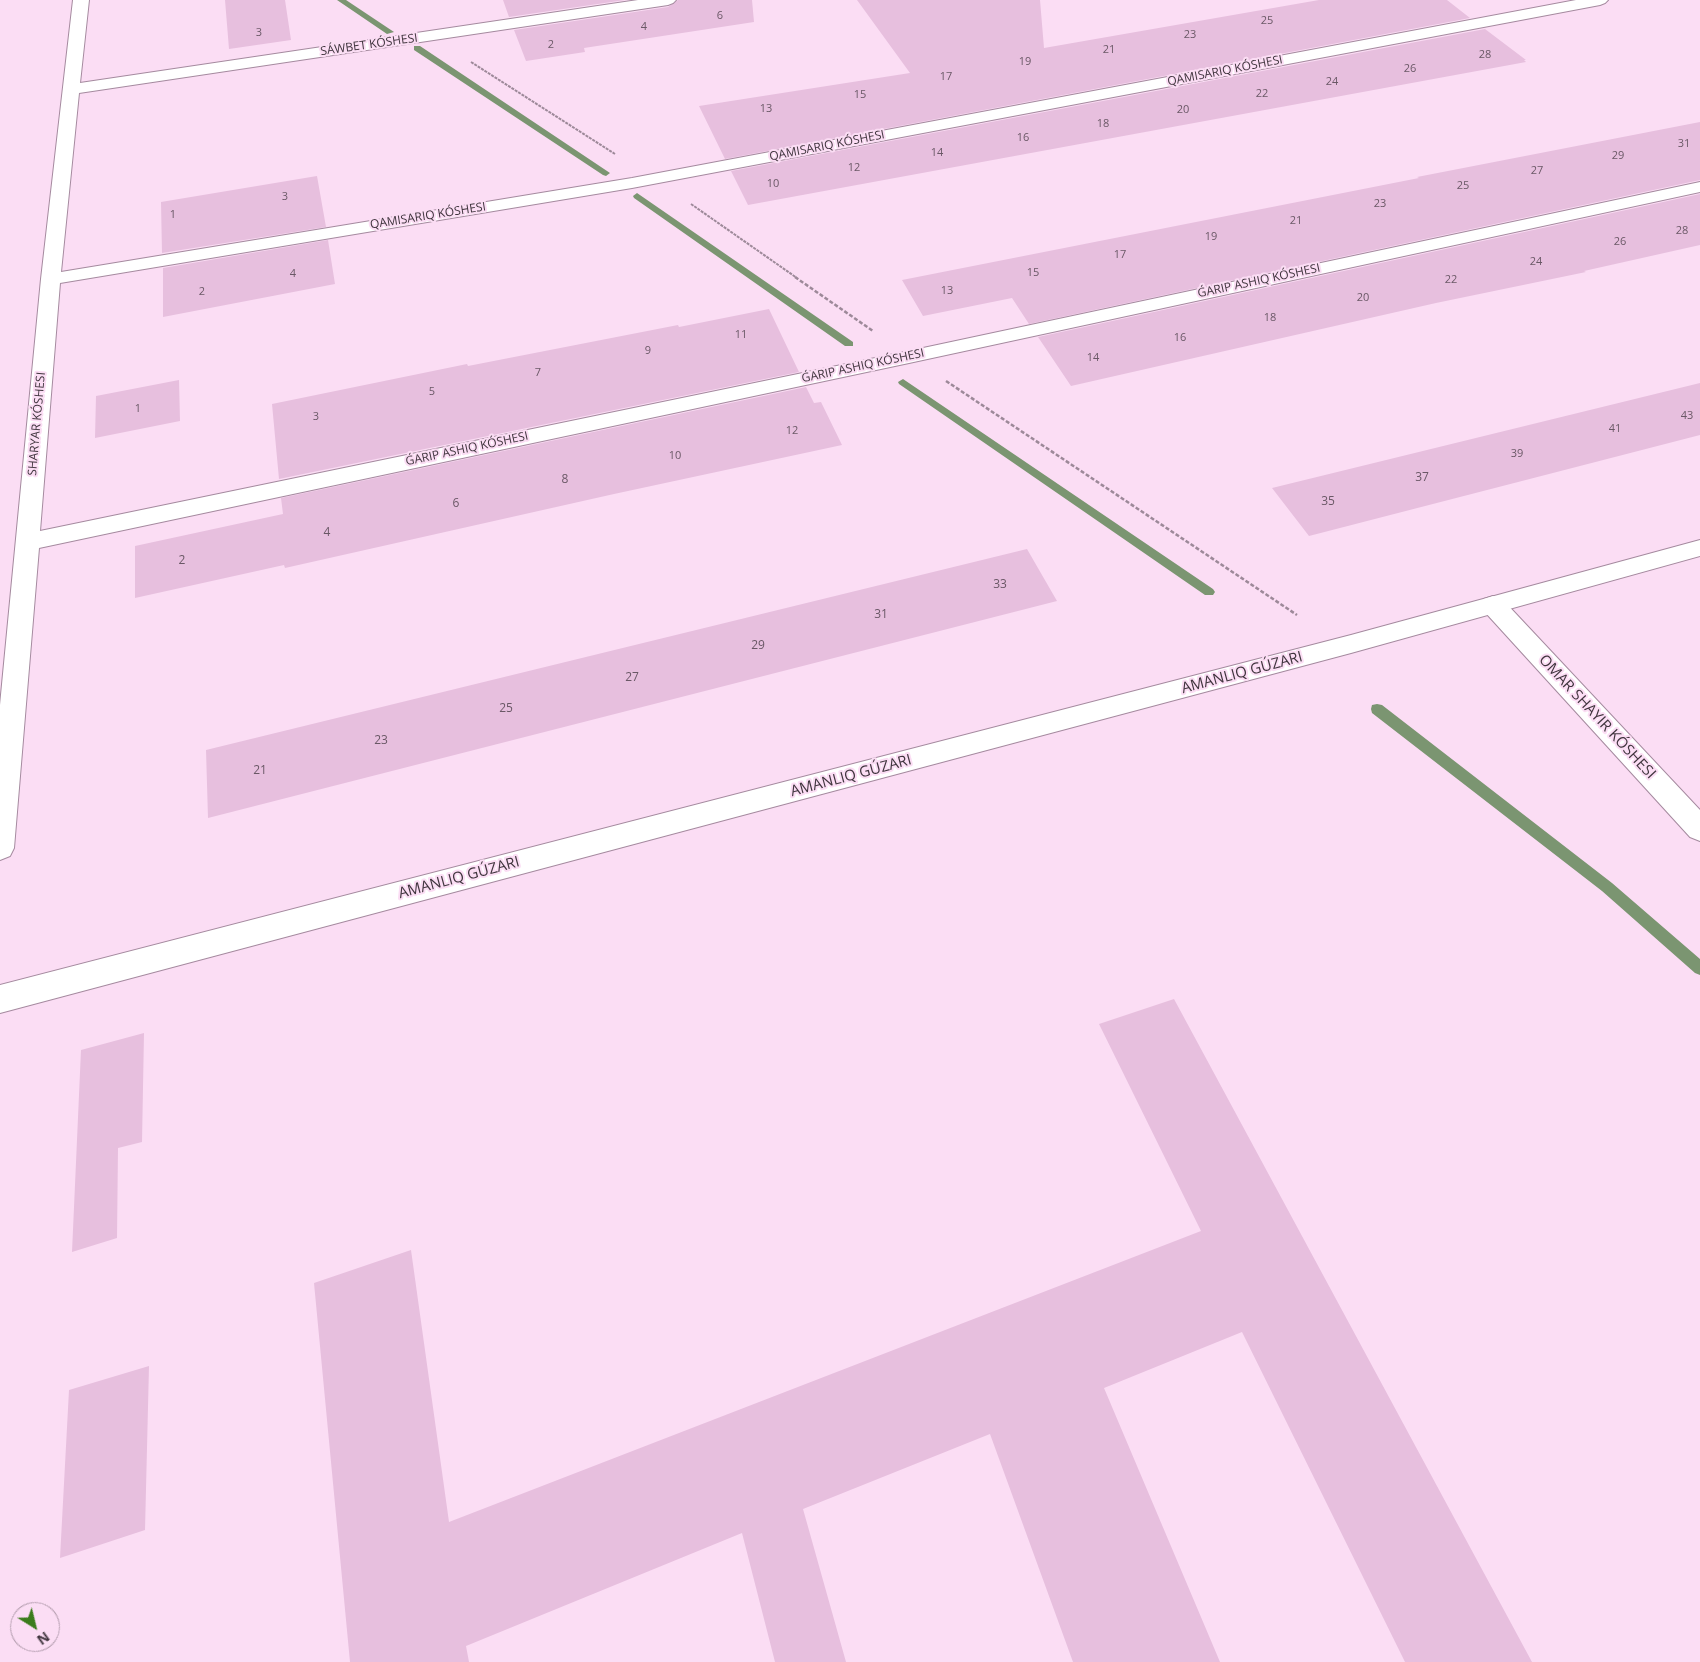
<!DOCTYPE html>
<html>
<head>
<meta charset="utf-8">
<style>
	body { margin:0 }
	#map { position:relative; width:1700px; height:1662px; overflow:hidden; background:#fbddf4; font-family:"Open Sans",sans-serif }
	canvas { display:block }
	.north { position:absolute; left:10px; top:1602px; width:50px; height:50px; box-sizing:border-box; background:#fbddf4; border:1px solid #b09aab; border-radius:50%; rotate:144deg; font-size:14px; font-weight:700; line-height:20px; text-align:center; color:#40353e }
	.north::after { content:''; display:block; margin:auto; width:18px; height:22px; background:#3b7c1c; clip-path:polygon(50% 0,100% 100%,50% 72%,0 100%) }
</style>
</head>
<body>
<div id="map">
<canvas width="1700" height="1662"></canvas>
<div class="north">N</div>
</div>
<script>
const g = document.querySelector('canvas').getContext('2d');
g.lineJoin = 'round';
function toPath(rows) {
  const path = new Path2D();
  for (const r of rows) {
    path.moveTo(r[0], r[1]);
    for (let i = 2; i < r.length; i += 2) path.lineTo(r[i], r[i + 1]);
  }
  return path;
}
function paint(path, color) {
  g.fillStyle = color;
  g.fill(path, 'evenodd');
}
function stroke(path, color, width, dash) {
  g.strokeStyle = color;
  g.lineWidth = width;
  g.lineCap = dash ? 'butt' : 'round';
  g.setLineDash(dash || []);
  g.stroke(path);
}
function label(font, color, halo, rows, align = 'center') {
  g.font = font + ' "Open Sans",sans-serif';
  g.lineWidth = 4;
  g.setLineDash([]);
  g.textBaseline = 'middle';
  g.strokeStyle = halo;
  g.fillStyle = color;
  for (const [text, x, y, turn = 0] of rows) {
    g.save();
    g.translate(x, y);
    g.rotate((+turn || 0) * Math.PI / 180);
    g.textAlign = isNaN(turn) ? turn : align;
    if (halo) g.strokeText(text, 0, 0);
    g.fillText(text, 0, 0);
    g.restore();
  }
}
const stream = toPath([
	[337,0,346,0,394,32,387,34,337,0],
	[414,46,420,46,610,173,606,176,603,175,414,50,414,46],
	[637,193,853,342,853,346,845,346,634,198,633,196,637,193],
	[903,379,1213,589,1215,592,1213,595,1205,595,899,384,898,382,903,379],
	[1377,704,1382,705,1612,883,1700,959,1700,975,1695,973,1602,891,1372,713,1371,709,1372,705,1377,704]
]);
const building = toPath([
	[225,0,285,0,291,40,229,49],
	[503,0,625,0,509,17],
	[678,0,752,0,754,22,584,48,585,52,526,61,514,30,668,7],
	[857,0,1040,0,1044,48,1319,0,1447,0,1470,18,725,159,699,106,910,73],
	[1485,29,1526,60,1524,60,1526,62,748,205,731,171],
	[1700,122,1700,180,1029,324,1012,298,923,316,902,280,1419,178,1417,177],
	[317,176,326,227,162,253,161,202],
	[1700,194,1700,245,1584,271,1586,272,1436,303,1071,386,1038,337],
	[328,240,335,284,163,317,163,268],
	[769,309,799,372,279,479,272,404,467,364,468,366,678,325,679,327],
	[179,380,180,421,95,438,96,396],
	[1700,383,1700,435,1309,536,1272,488],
	[806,387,814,403,821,402,842,445,614,494,285,568,284,565,135,598,135,546,283,514,281,498],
	[1027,549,1057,601,208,818,206,750],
	[1174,999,1532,1662,1405,1662,1242,1332,1104,1388,1220,1662,1073,1662,990,1434,803,1509,846,1662,775,1662,742,1533,466,1646,469,1662,350,1662,314,1283,411,1250,449,1522,1201,1231,1099,1024],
	[144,1033,142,1142,118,1148,117,1238,72,1252,81,1050],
	[149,1366,145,1530,60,1558,69,1390]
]);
const pathFar1 = toPath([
	[471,62,615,154],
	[691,204,797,278]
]);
const path = toPath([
	[795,277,873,331],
	[946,381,1297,615]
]);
const minor = toPath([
	[73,0,89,0,80,83,638,0,676,0,673,3,668,5,79,93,61,272,632,178,1576,0,1608,0,1605,3,1600,5,632,188,60,283,40,531,909,351,1700,182,1700,192,909,363,39,548,14,848,10,856,0,860,0,705,41,279,73,0],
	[1493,596,1502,599,1700,810,1700,841,1690,837,1484,611,1481,605,1484,599,1493,596]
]);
const tertiary = toPath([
	[1700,540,1700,556,1351,653,0,1013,0,985,1351,635,1700,540]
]);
const farNumbernames = [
	["6",720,16],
	["25",1267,21],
	["4",644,27],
	["3",259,33],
	["23",1190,35],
	["2",551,45],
	["21",1109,50],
	["28",1485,55],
	["19",1025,62],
	["26",1410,69],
	["17",946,77],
	["24",1332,82],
	["22",1262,94],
	["15",860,95],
	["13",766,109],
	["20",1183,110],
	["18",1103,124],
	["16",1023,138],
	["31",1684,144],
	["14",937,153],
	["29",1618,156],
	["12",854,168],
	["27",1537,171],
	["10",773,184],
	["25",1463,186],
	["3",285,197],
	["23",1380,204],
	["1",173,215],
	["21",1296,221],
	["28",1682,231],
	["19",1211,237],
	["26",1620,242],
	["17",1120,255],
	["24",1536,262],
	["15",1033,273],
	["4",293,274],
	["22",1451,280],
	["13",947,291],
	["2",202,292],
	["20",1363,298],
	["18",1270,318],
	["11",741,335],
	["16",1180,338],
	["9",648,351],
	["14",1093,358],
	["7",538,373],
	["5",432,392],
	["1",138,409],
	["43",1687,416],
	["3",316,417],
	["41",1615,429],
	["12",792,431],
	["39",1517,454],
	["10",675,456]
];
const farStreetnames = [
	["SÁWBET KÓSHESI",369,45,-8],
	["QAMISARIQ KÓSHESI",1225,71,-11],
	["QAMISARIQ KÓSHESI",827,146,-11],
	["QAMISARIQ KÓSHESI",428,216,-9],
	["ǴARIP ASHIQ KÓSHESI",1259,281,-12],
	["ǴARIP ASHIQ KÓSHESI",863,366,-12],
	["SHARYAR KÓSHESI",37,424,-85],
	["ǴARIP ASHIQ KÓSHESI",467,449,-12]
];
const numberNames = [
	["37",1422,478],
	["8",565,480],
	["35",1328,502],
	["6",456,504],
	["4",327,533],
	["2",182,561],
	["33",1000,585],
	["31",881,615],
	["29",758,646],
	["27",632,678],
	["25",506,709],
	["23",381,741],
	["21",260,771]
];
const streetNames = [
	["AMANLIQ GÚZARI",1242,673,-15],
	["OMAR SHAYIR KÓSHESI",1597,717,47],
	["AMANLIQ GÚZARI",851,776,-15],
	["AMANLIQ GÚZARI",459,878,-15]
];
paint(stream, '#7b9571');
paint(building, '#e7bfde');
stroke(minor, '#a58a9f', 2);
stroke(tertiary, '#a58a9f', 2);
stroke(pathFar1, '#9d8999', 2, [3, 1]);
stroke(path, '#9d8999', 2.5, [4, 2]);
paint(minor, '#fff');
paint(tertiary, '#fff');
label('11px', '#6a5866', null, farNumbernames);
label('12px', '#40353e', '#fbddf4', farStreetnames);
label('12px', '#6a5866', null, numberNames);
label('15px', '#40353e', '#fbddf4', streetNames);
</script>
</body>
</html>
